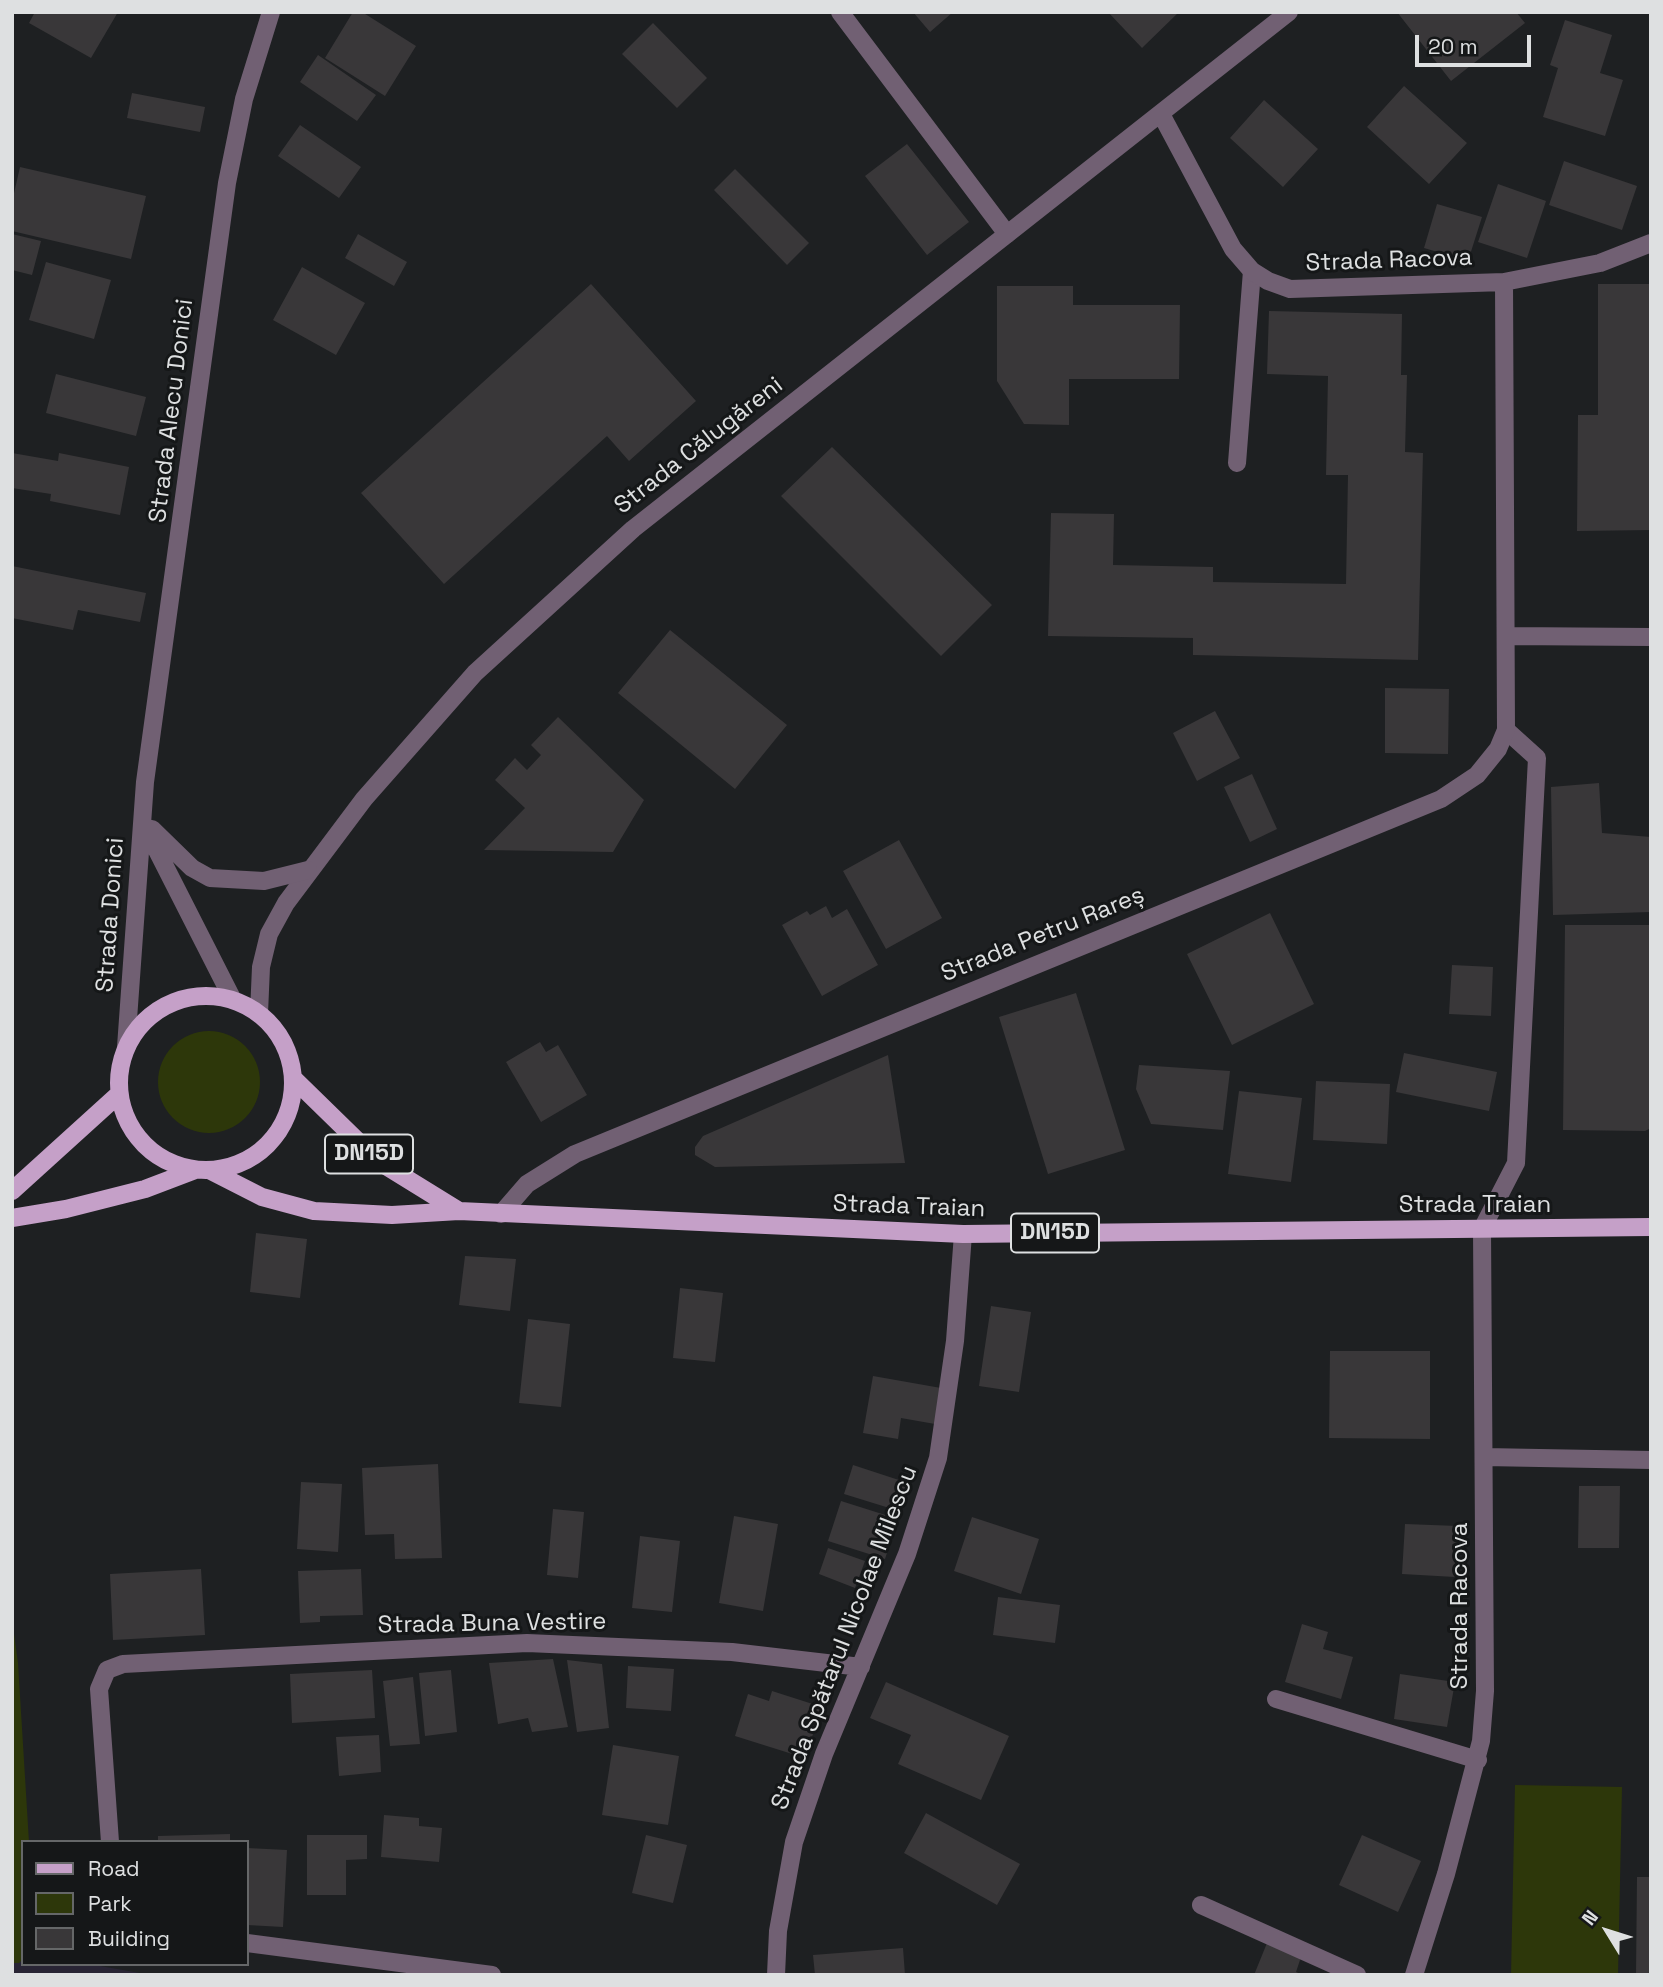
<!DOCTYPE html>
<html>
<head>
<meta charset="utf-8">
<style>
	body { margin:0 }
	#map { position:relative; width:1663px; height:1987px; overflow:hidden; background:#1e2022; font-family:"Space Grotesk",sans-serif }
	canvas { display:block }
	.frame { position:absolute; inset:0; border:14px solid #dee0e1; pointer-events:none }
	.legend { position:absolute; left:21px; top:1840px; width:228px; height:126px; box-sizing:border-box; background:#151718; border:2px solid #656768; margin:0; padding:9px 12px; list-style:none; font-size:21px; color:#dee0e1 }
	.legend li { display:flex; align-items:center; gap:14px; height:35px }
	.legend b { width:35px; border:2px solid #656768 }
	.north { position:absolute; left:1572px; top:1896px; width:70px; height:70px; -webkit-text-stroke:5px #151718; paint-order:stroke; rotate:308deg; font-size:19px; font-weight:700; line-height:28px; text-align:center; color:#dee0e1 }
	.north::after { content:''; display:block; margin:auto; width:24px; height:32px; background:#dee0e1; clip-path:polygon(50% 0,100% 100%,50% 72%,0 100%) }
	.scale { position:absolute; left:1415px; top:35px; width:116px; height:32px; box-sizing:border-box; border:4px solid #dee0e1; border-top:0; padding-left:9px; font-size:21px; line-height:24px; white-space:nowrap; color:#dee0e1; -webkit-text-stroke:5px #151718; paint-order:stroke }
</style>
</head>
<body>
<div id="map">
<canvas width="1663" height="1987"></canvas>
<div class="frame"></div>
<ul class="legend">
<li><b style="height:9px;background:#c5a0c8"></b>Road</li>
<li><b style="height:19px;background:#2d370a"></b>Park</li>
<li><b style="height:19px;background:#393739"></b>Building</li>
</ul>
<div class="north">N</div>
<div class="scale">20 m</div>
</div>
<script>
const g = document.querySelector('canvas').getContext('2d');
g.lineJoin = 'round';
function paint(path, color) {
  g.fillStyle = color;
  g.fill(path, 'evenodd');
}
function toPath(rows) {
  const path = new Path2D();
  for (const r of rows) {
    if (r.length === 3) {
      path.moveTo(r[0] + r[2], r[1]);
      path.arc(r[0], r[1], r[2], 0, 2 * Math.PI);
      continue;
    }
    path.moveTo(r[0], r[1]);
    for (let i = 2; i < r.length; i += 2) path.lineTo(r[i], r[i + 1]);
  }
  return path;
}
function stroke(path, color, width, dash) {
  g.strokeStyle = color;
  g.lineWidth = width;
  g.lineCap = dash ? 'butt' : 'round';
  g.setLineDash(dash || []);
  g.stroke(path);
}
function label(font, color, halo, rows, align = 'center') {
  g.font = font + ' "Space Grotesk",sans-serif';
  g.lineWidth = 6;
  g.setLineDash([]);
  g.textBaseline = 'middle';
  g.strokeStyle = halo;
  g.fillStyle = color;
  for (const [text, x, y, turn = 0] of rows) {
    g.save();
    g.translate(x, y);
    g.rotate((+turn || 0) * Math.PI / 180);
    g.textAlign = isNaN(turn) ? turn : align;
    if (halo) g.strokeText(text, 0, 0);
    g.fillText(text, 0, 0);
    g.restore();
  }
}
const industrial = toPath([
	[12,1951,23,1953,23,1964,89,1964,151,1975,12,1975]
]);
const green = toPath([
	[209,1082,51],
	[12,1619,18,1663,29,1842,23,1842,23,1959,19,1963,12,1963],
	[1515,1785,1622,1787,1618,1975,1511,1975]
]);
const building = toPath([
	[35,12,118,12,91,58,29,23],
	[353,12,362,12,416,46,385,96,325,58],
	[913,12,953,12,930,32],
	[1108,12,1179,12,1142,48],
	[1397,12,1516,12,1525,23,1451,81],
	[1565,20,1612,35,1600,73,1623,80,1605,136,1543,117,1558,68,1550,65],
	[653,23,707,78,677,108,622,54],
	[318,55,376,95,357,121,300,82],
	[1404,86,1467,143,1429,184,1367,127],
	[132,93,205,107,200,132,127,118],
	[1264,100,1318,149,1283,187,1230,138],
	[300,125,361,167,339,198,278,156],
	[907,144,969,222,927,255,865,176],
	[1564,161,1637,186,1622,230,1549,205],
	[20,167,146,196,131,259,12,231,12,202],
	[735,169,809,243,787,265,714,190],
	[1498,184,1546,201,1527,258,1478,242],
	[1437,204,1482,217,1468,261,1424,248],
	[12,234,41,241,32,275,12,270],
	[358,234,407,262,394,286,345,258],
	[46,262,111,280,94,339,29,320],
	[302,267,365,303,336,355,273,320],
	[591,284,696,401,629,461,607,436,444,584,361,493],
	[1598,284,1651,284,1651,530,1577,531,1578,415,1598,415],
	[997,286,1073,286,1073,305,1180,305,1179,379,1069,379,1069,425,1024,424,997,381],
	[1269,311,1402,314,1401,375,1407,375,1405,452,1423,453,1418,660,1193,655,1193,638,1048,636,1051,513,1114,514,1113,565,1213,567,1213,582,1346,584,1348,475,1326,475,1328,376,1267,374],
	[56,374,146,397,136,436,46,413],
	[832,447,992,605,941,656,781,496],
	[12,453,58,461,59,453,129,467,120,515,50,501,51,494,12,488],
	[12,566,146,593,140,622,78,610,73,630,12,618],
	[670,630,787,725,735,789,618,693],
	[1385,688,1449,689,1448,754,1385,753],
	[1215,711,1240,758,1197,781,1173,733],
	[558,717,644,800,613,852,484,850,525,808,495,780,515,758,527,770,541,755,531,745],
	[1252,774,1277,829,1250,842,1224,787],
	[1599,783,1602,833,1651,837,1651,912,1553,915,1551,787],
	[899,840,942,918,886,949,843,871],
	[826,906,832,918,847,909,878,965,822,996,782,925,807,911,810,915],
	[1270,913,1314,1004,1232,1045,1187,954],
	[1565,925,1651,925,1651,1128,1645,1131,1563,1130],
	[1452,965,1493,967,1491,1016,1449,1014],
	[1076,993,1125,1150,1048,1174,999,1017],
	[540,1042,546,1052,558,1045,587,1095,541,1122,506,1062],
	[1404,1053,1497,1072,1489,1111,1396,1092],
	[888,1055,905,1163,715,1167,695,1155,695,1147,703,1136],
	[1139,1065,1230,1071,1223,1130,1151,1124,1136,1089],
	[1316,1081,1390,1084,1387,1144,1313,1140],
	[1239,1091,1302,1098,1291,1182,1228,1174],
	[256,1233,307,1239,300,1298,250,1292],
	[465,1256,516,1259,510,1311,459,1305],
	[680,1288,723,1293,715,1362,673,1358],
	[991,1306,1031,1312,1019,1392,979,1386],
	[528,1319,570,1324,561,1407,519,1403],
	[1330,1351,1430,1351,1430,1439,1329,1438],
	[873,1376,941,1388,935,1424,901,1418,898,1439,863,1433],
	[438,1464,442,1558,395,1559,394,1534,365,1535,362,1468],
	[853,1465,908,1483,899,1511,844,1494],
	[301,1482,342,1484,338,1552,297,1549],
	[1579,1486,1620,1486,1619,1548,1578,1548],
	[841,1501,898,1519,885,1559,828,1541],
	[553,1509,584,1512,578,1578,547,1575],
	[734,1516,778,1524,763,1611,719,1603],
	[972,1517,1039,1539,1021,1594,954,1571],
	[1405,1524,1458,1526,1455,1577,1402,1574],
	[640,1536,680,1541,672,1612,632,1608],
	[828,1548,865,1561,855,1588,819,1574],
	[201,1569,205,1635,113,1640,110,1574],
	[361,1569,363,1615,320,1616,320,1622,300,1623,298,1571],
	[998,1597,1060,1605,1055,1643,993,1635],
	[1302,1624,1328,1632,1323,1649,1353,1657,1341,1699,1285,1682],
	[553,1659,568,1727,532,1732,528,1718,498,1724,489,1663],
	[567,1660,602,1664,609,1728,577,1732],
	[628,1666,674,1669,671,1711,626,1708],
	[372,1670,375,1718,292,1723,290,1674],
	[451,1670,457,1732,425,1736,419,1673],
	[1400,1674,1455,1682,1447,1727,1394,1719],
	[413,1677,420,1744,390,1746,383,1681],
	[886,1682,1009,1736,981,1800,898,1764,911,1735,870,1718],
	[772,1691,822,1707,805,1758,735,1736,748,1694,769,1701],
	[379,1735,381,1772,339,1776,336,1737],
	[613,1745,679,1756,668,1825,602,1815],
	[926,1813,1020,1864,997,1905,904,1853],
	[384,1815,419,1818,419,1826,442,1828,439,1862,381,1857],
	[230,1834,230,1842,158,1842,158,1836],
	[307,1835,367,1835,367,1859,346,1860,346,1895,307,1895],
	[646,1835,687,1845,673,1903,632,1893],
	[1362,1835,1421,1861,1398,1912,1339,1885],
	[247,1848,287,1850,283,1927,247,1925],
	[1637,1877,1651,1877,1651,1975,1636,1975],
	[1267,1943,1301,1957,1296,1972,1303,1975,1254,1975],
	[903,1948,905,1975,815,1975,813,1955]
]);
const service = toPath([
	[840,12,1007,234],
	[1237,463,1252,271],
	[1482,1229,1516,1163,1537,758,1506,730]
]);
const minor = toPath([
	[1161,114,1233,249,1252,271,1268,281,1290,289,1504,282,1600,263,1651,243],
	[1506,636,1651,637],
	[259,1013,261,967,269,934,286,903,364,799,475,673,633,529,1289,12],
	[501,1214,527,1184,575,1154,1441,799,1477,775,1498,749,1506,730,1504,282],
	[1484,1457,1651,1460],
	[1276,1699,1478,1760],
	[110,1842,99,1689,107,1670,123,1664,527,1643,732,1652,861,1667],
	[1201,1905,1357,1975],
	[247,1943,492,1975],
	[776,1975,778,1931,794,1842,824,1754,907,1554,938,1458,955,1341,963,1234],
	[1414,1975,1446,1874,1481,1741,1485,1691,1482,1229]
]);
const tertiary = toPath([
	[143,823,233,1000],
	[152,829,192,868,210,878,264,881,308,870],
	[126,1047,145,782,227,183,244,99,271,12]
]);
const primary = toPath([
	[206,1083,87],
	[294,1079,378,1161,459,1211],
	[211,1171,262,1197,314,1211,392,1215,459,1211,963,1234,1651,1227],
	[12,1191,119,1094],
	[12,1218,66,1209,145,1189,195,1170]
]);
const shields = [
	[369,1154,88],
	[1055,1233,88]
];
const shieldNames = [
	["DN15D",369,1154],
	["DN15D",1055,1233]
];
const streetNames = [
	["Strada Racova",1389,261,-2],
	["Strada Alecu Donici",172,411,-83],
	["Strada Călugăreni",699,446,-38],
	["Strada Donici",111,915,-86],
	["Strada Petru Rareș",1043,935,-22],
	["Strada Traian",1475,1205],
	["Strada Traian",909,1207,2],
	["Strada Racova",1460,1606,-90],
	["Strada Buna Vestire",492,1624,-1],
	["Strada Spătarul Nicolae Milescu",845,1638,-69]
];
paint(industrial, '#282434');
paint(green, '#2d370a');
paint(building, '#393739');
stroke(service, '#716073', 18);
stroke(minor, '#716073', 18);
stroke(tertiary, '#716073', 18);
stroke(primary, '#c5a0c8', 18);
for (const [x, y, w] of shields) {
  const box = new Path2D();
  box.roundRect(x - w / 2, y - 19.5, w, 39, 5);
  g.fillStyle = '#151718';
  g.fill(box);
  stroke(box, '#dee0e1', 2);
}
label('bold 23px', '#dee0e1', null, shieldNames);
label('24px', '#dee0e1', '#151718', streetNames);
</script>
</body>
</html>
